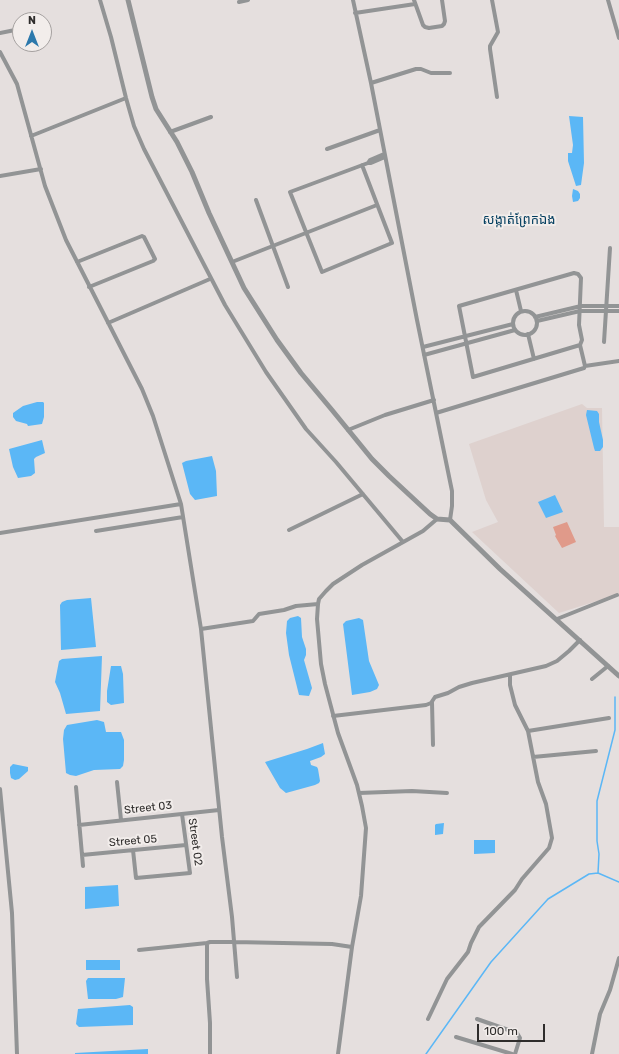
<!DOCTYPE html>
<html>
<head>
<meta charset="utf-8">
<style>
	body { margin:0 }
	#map { position:relative; width:619px; height:1054px; overflow:hidden; background:#e5dfde; font-family:Rubik,sans-serif }
	canvas { display:block }
	.north { position:absolute; left:12px; top:12px; width:40px; height:40px; box-sizing:border-box; background:#f2edeb; border:1px solid #a4a09f; border-radius:50%; rotate:0deg; font-size:11px; font-weight:700; line-height:16px; text-align:center; color:#2f2d2c }
	.north::after { content:''; display:block; margin:auto; width:14px; height:18px; background:#2c79ac; clip-path:polygon(50% 0,100% 100%,50% 72%,0 100%) }
	.scale { position:absolute; left:477px; top:1024px; width:68px; height:18px; box-sizing:border-box; border:2px solid #2f2d2c; border-top:0; padding-left:5px; font-size:12px; line-height:14px; white-space:nowrap; color:#2f2d2c; -webkit-text-stroke:3px #f2edeb; paint-order:stroke }
</style>
</head>
<body>
<div id="map">
<canvas width="619" height="1054"></canvas>
<div class="north">N</div>
<div class="scale">100 m</div>
</div>
<script>
const g = document.querySelector('canvas').getContext('2d');
g.lineJoin = 'round';
function paint(path, color) {
  g.fillStyle = color;
  g.fill(path, 'evenodd');
}
function toPath(rows) {
  const path = new Path2D();
  for (const r of rows) {
    if (r.length === 3) {
      path.moveTo(r[0] + r[2], r[1]);
      path.arc(r[0], r[1], r[2], 0, 2 * Math.PI);
      continue;
    }
    path.moveTo(r[0], r[1]);
    for (let i = 2; i < r.length; i += 2) path.lineTo(r[i], r[i + 1]);
  }
  return path;
}
function stroke(path, color, width, dash) {
  g.strokeStyle = color;
  g.lineWidth = width;
  g.lineCap = dash ? 'butt' : 'round';
  g.setLineDash(dash || []);
  g.stroke(path);
}
function label(font, color, halo, rows, align = 'center') {
  g.font = font + ' Rubik,"Noto Sans Khmer",sans-serif';
  g.lineWidth = 4;
  g.setLineDash([]);
  g.textBaseline = 'middle';
  g.strokeStyle = halo;
  g.fillStyle = color;
  for (const [text, x, y, turn = 0] of rows) {
    g.save();
    g.translate(x, y);
    g.rotate((+turn || 0) * Math.PI / 180);
    g.textAlign = isNaN(turn) ? turn : align;
    if (halo) g.strokeText(text, 0, 0);
    g.fillText(text, 0, 0);
    g.restore();
  }
}
const built = toPath([
	[582,404,587,408,602,408,604,527,619,527,619,594,559,613,472,532,498,522,486,500,469,444]
]);
const green = toPath([
	[567,522,576,542,562,548,555,536,556,535,553,527]
]);
const water = toPath([
	[569,116,583,117,584,163,581,185,576,186,568,161,568,153,572,153,573,145],
	[573,189,578,191,580,194,580,198,578,201,573,202,572,196],
	[37,402,43,402,44,403,44,417,42,424,28,426,27,424,16,421,13,417,13,413,23,406],
	[587,410,597,411,599,414,599,422,603,440,603,447,600,451,595,451,594,448,586,415],
	[42,440,45,453,36,457,34,459,35,473,31,476,18,478,13,467,9,449],
	[212,456,216,471,217,496,195,500,190,494,182,463,186,461],
	[555,495,563,512,546,518,538,502],
	[91,598,96,647,61,650,60,605,62,602,67,600],
	[298,616,301,618,302,637,306,649,306,655,304,660,312,688,309,696,299,695,289,655,286,633,287,621,290,618],
	[359,618,363,620,369,661,379,685,377,689,370,692,352,695,343,624,346,621],
	[102,656,100,711,66,714,60,693,55,682,59,661,62,659],
	[111,666,121,666,123,674,124,703,111,705,107,702,107,691],
	[97,720,104,722,106,732,121,732,124,740,124,760,123,766,120,769,94,770,76,776,70,775,66,773,63,739,64,730,67,725],
	[323,743,325,754,321,757,310,761,311,765,317,767,318,769,320,781,319,783,315,785,286,793,280,788,265,762,307,749],
	[13,764,28,767,28,771,19,779,15,780,11,778,10,773,10,767],
	[444,823,443,834,435,835,435,825,436,824],
	[474,840,495,840,495,853,474,854],
	[118,885,119,906,85,909,85,887],
	[86,960,120,960,120,970,86,970],
	[88,978,125,978,123,997,116,999,88,999,86,981],
	[130,1005,133,1007,133,1025,79,1027,76,1024,78,1009],
	[148,1049,148,1054,75,1054,75,1053]
]);
const stream = toPath([
	[598,873,599,854,597,841,597,801,615,730,615,697],
	[426,1054,491,962,548,899,589,874,598,873,619,882]
]);
const minor = toPath([
	[100,0,111,37,126,98,134,126,144,149,225,305,266,372,306,429,336,462,403,542],
	[353,0,371,83,417,320,452,491,452,506,450,520],
	[414,0,423,25,425,27,429,28,442,26,444,24,445,21,442,0],
	[492,0,498,32,490,46,490,49,497,97],
	[608,0,619,38],
	[239,2,248,0],
	[355,13,415,4],
	[0,33,20,29],
	[0,52,17,84,45,186,66,240,142,389,153,416,181,504,201,629,222,837,232,917,237,977],
	[371,83,416,69,421,69,431,73,450,73],
	[170,132,211,117],
	[31,136,126,98],
	[327,149,380,130],
	[384,154,370,160,368,163,371,163,385,157],
	[362,165,392,243,322,272,290,192,368,163],
	[0,176,41,169],
	[256,200,288,287],
	[77,262,142,236,144,237,155,259,153,261,89,287],
	[232,262,377,205],
	[516,290,521,311],
	[525,323,12],
	[535,317,581,306,619,306],
	[537,321,580,311,619,311],
	[108,323,210,279],
	[528,334,534,359],
	[604,342,610,248],
	[423,347,513,324],
	[424,355,515,330],
	[585,366,619,361],
	[436,413,584,368,585,366,580,345,582,340,579,325,581,278,578,274,574,273,459,306,473,377,580,345],
	[348,430,385,415,434,400],
	[289,530,363,494],
	[96,531,183,517],
	[0,533,181,504],
	[557,619,617,595],
	[201,629,253,621,259,614,284,610,296,606,318,604],
	[592,679,608,666],
	[432,702,433,745],
	[333,716,426,705,431,703,435,697,448,693,459,687,472,683,546,666,557,661,569,651,580,640],
	[528,731,609,718],
	[533,757,596,751],
	[117,782,121,820],
	[76,787,83,866],
	[0,789,12,913,17,1054],
	[359,793,412,791,447,793],
	[79,825,219,810],
	[133,850,136,878,190,873,182,814],
	[82,855,186,845],
	[139,950,207,943],
	[428,1019,447,979,468,952,471,943,479,927,515,890,522,879,549,848,552,838,546,804,538,782,528,731,515,705,510,685,510,675],
	[477,1019,517,1033,520,1038,515,1054],
	[456,1037,512,1054],
	[210,1054,210,1023,207,979,207,943,210,942,234,942,332,944,352,947],
	[338,1054,352,947,361,896,366,828,362,806,357,785,338,733,325,684,321,664,317,619,318,604,319,599,326,591,333,584,362,565,423,531,437,519],
	[592,1054,600,1014,610,990,619,958]
]);
const tertiary = toPath([
	[128,0,152,97,156,109,177,142,192,172,209,213,244,288,277,340,301,373,332,410,372,459,389,476,430,514,437,519,450,520,500,569,619,676]
]);
const streetNames = [
	["Street 03",148,808,-6],
	["Street 05",133,841,-5],
	["Street 02",195,842,82]
];
const quarterNames = [
	["សង្កាត់ព្រែកឯង",519,220]
];
paint(built, '#ded1ce');
paint(green, '#e09a8a');
paint(water, '#5bb7f6');
stroke(stream, '#5bb7f6', 1.5);
stroke(minor, '#929495', 4);
stroke(tertiary, '#929495', 5);
label('11px', '#2f2d2c', '#f2edeb', streetNames);
label('13px', '#033e5f', '#f2edeb', quarterNames);
</script>
</body>
</html>
